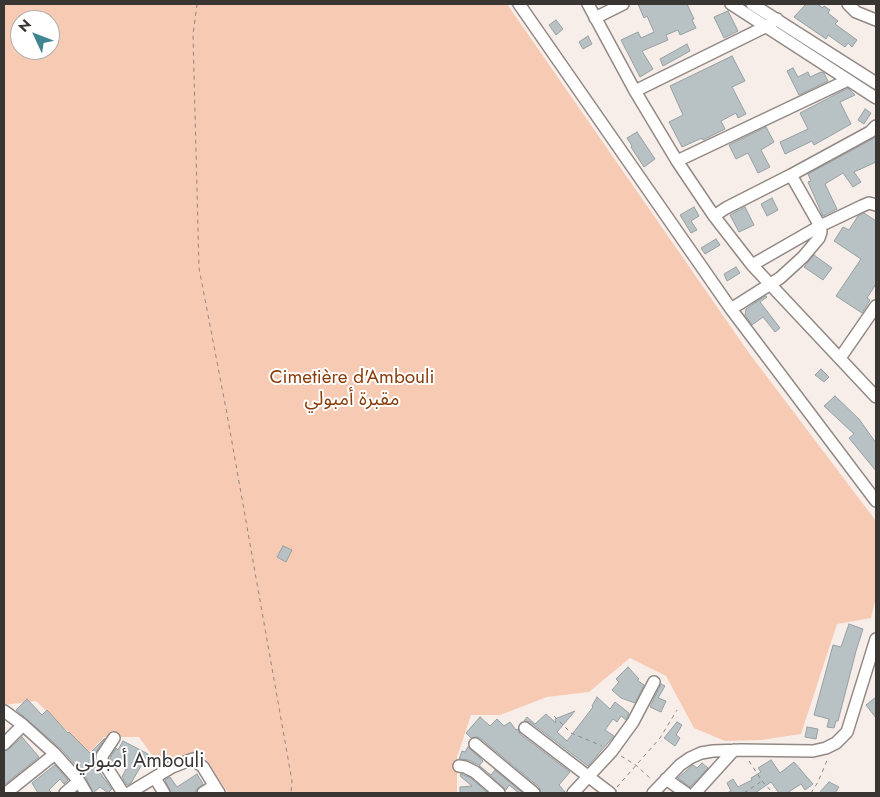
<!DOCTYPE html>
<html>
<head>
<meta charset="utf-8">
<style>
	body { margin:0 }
	#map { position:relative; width:880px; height:797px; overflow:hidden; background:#f7eeea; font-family:Jost,sans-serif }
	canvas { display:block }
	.frame { position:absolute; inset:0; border:5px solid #383533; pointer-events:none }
	.north { position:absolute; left:10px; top:10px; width:50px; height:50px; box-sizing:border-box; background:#fff; border:1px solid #afaead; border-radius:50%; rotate:313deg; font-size:14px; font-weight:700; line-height:20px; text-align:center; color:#383533 }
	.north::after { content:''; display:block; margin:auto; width:18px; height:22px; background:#408592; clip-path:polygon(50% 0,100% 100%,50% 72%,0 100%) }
</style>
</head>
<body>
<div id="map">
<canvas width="880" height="797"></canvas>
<div class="frame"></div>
<div class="north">N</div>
</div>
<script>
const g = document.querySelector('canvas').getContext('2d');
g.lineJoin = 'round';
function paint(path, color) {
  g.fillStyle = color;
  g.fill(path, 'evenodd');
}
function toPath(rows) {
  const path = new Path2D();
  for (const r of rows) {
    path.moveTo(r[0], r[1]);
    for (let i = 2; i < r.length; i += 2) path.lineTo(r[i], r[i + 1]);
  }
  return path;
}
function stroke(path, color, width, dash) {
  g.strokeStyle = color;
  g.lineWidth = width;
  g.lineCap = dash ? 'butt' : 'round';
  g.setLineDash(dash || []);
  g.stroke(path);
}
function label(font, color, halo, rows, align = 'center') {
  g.font = font + ' Jost,"Noto Sans Arabic",sans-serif';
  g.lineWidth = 4;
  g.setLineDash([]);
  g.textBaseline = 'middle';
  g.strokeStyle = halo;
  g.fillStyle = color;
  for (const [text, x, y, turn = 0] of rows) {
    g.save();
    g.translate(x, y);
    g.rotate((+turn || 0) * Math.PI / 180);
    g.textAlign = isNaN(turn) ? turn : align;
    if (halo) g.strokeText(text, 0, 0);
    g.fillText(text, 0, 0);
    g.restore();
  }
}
const green = toPath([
	[4,4,507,4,749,353,876,521,876,597,871,618,837,624,801,734,761,740,725,741,694,728,666,676,630,658,589,692,547,697,500,715,471,715,457,757,457,793,228,793,201,751,160,766,139,737,104,737,90,752,36,701,4,705],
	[20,20,50,20,50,50,20,50]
]);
const building = toPath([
	[638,4,687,4,694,19,692,20,696,28,680,35,678,30,666,35,668,40,642,51,653,69,640,77,621,40,638,32,641,38,654,32,647,16,644,18,638,4],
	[806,4,817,4,823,8,824,6,830,10,828,13,838,21,835,24,857,40,852,47,848,43,845,47,828,35,826,39,794,17,806,4],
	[728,11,738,31,724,38,714,17,728,11],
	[556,20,563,29,556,35,549,25,556,20],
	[588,36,592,44,583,49,579,42,588,36],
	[687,44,690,51,663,66,660,59,687,44],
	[732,56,745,81,732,87,746,114,738,118,736,113,721,121,725,129,703,140,702,138,682,147,669,122,683,115,670,86,732,56],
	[793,68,798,77,808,72,810,77,821,72,824,73,828,81,799,95,787,71,793,68],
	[848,88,855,95,840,102,851,124,814,145,812,141,785,154,780,142,808,129,800,113,848,88],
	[865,109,871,113,864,124,858,120,865,109],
	[766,127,774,142,761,150,770,167,758,173,748,153,736,159,729,145,766,127],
	[637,132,655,159,644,167,631,147,632,146,627,138,637,132],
	[876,137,876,162,854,172,861,182,853,187,843,173,825,184,837,209,823,216,808,182,811,181,808,174,876,137],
	[772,198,778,210,767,216,761,204,772,198],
	[694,207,699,216,691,221,697,230,691,233,680,215,694,207],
	[745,207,754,225,739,232,730,215,745,207],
	[864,213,876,221,876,284,867,298,870,300,862,313,836,296,861,259,834,241,843,227,849,230,858,216,864,213],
	[716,239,720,245,705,254,701,248,716,239],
	[814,255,832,268,823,280,804,267,814,255],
	[736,267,740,273,727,281,724,274,736,267],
	[765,296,767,297,760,302,780,328,775,332,763,317,752,325,745,315,746,309,765,296],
	[821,369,829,377,824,382,815,375,821,369],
	[835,396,859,419,876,443,876,471,849,438,854,434,824,406,835,396],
	[283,546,292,550,286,562,277,557,283,546],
	[849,624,863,629,856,651,838,721,836,721,834,728,827,727,829,719,814,715,833,645,841,647,849,624],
	[628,667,639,679,637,680,644,685,635,703,621,698,612,690,619,682,616,679,628,667],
	[661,684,665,686,658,698,666,701,661,712,650,707,661,684],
	[597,697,610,709,615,702,629,713,626,720,621,716,617,722,613,719,605,730,614,736,588,766,530,722,524,721,527,717,535,724,546,714,556,723,555,719,575,711,557,732,567,741,593,707,592,706,597,697],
	[876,697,876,718,866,705,876,697],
	[27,699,42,715,47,710,68,733,69,732,90,753,105,738,96,752,94,760,100,773,112,789,108,793,100,787,93,793,85,776,61,749,16,710,27,699],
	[480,717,490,726,497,719,504,726,510,722,516,730,518,729,520,734,570,772,559,785,566,793,541,793,539,787,480,738,476,737,471,738,466,733,480,717],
	[677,722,682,725,676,735,680,738,675,746,664,738,677,722],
	[807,727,818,729,816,739,805,737,807,727],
	[22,737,39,757,4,785,4,751,9,749,22,737],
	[123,741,148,754,131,783,127,785,122,777,127,767,112,761,110,758,116,748,118,750,123,741],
	[468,747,483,761,479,766,491,775,495,770,523,793,519,793,509,785,506,790,479,765,468,760,459,759,462,751,465,752,468,747],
	[771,760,780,773,794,762,813,784,805,790,801,784,787,793,779,793,771,782,755,793,727,793,731,791,727,783,733,779,738,787,752,780,751,778,761,772,758,768,771,760],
	[702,763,708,768,690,787,678,778,693,765,697,768,702,763],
	[55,765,68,780,64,784,60,779,49,790,52,793,38,793,32,783,55,765],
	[197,774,203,784,197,789,195,793,171,793,165,780,170,777,177,787,197,774],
	[461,774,471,778,488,793,460,793,460,787,472,786,460,776,461,774],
	[829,782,839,787,835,793,819,793,829,782]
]);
const path = toPath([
	[197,4,193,35,199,268,227,414,292,781,291,793],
	[554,716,571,733,602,746],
	[621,756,637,766,651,779],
	[749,761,762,781,773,793],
	[617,787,660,738,677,710],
	[744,793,762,781],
	[811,793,818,782,828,758]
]);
const minor = toPath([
	[519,4,731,309,876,501],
	[588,4,635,91,677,161,714,216],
	[731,4,876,98],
	[752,4,876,83],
	[848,4,856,12,876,20],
	[595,18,623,4],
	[635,91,767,26,777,19],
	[677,161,848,80],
	[791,175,726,208,714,216,752,265,876,397],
	[752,265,820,226,862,206,869,203,876,205],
	[731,309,780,278,803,257,819,238,821,232,820,226,791,175,870,132,876,126],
	[840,358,876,306],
	[4,711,23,725,55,754,79,781,86,793],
	[525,728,610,793],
	[114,738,102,756,102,760,123,793],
	[4,744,23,725],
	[475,744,534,793],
	[459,766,465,767,475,772,499,793],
	[155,778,164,793],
	[666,779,686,793],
	[6,793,55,754],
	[65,793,79,781],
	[129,793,172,767,193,759,203,767,219,793],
	[203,793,214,786],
	[573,793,612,751,633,722,654,682],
	[653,793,680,765,690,758,701,753,713,751,741,750,813,751,826,748,836,743,847,732,876,639],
	[695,793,734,750]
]);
const parkNames = [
	["Cimetière d'Ambouli",352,378],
	["مقبرة أمبولي",352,400]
];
const neighbourhoodNames = [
	["أمبولي Ambouli",140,762]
];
paint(green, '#f7cab4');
paint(building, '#b8c2c4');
stroke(building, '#96a0a2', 1);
stroke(minor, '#928985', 14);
stroke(path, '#8f8986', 1, [4, 4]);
stroke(minor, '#fff', 11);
label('19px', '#8a3d0a', '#fff', parkNames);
label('20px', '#383533', '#fff', neighbourhoodNames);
</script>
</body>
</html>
